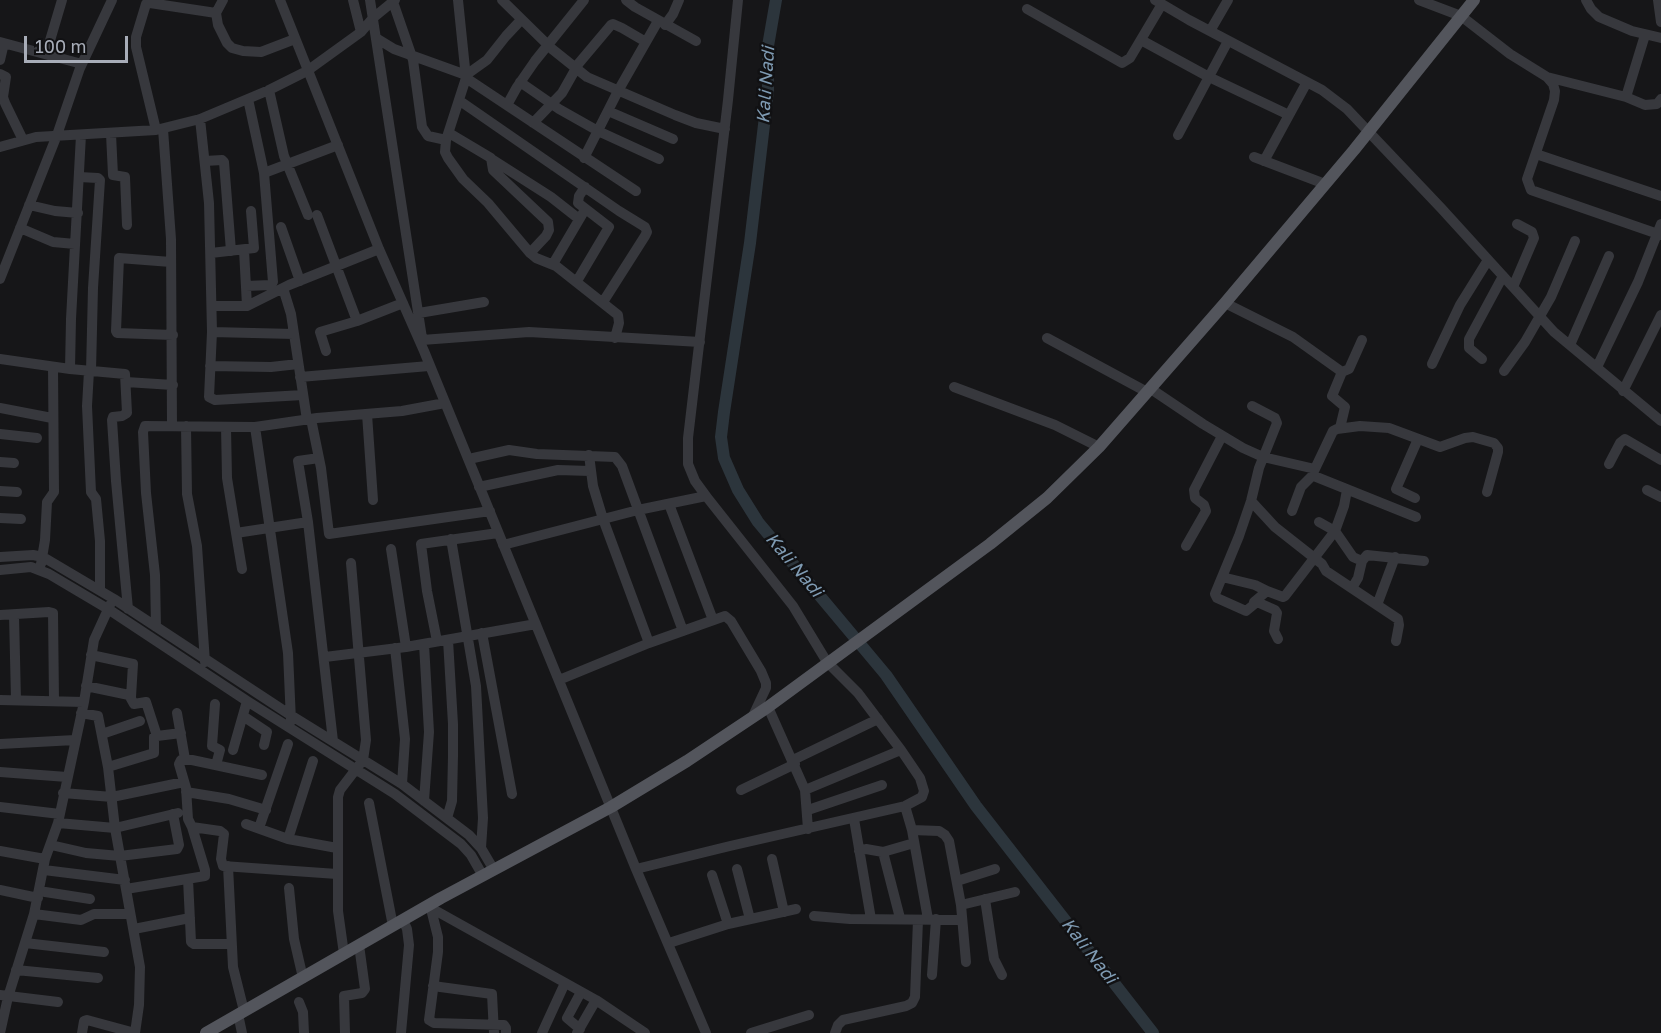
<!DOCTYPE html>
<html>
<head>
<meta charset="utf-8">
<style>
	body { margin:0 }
	#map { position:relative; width:1661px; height:1033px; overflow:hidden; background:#161618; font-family:"Golos Text",sans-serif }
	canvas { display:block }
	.scale { position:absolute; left:24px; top:36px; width:104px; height:27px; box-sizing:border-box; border:3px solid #a8adb8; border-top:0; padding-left:8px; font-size:18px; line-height:21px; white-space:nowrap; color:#a8adb8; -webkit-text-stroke:4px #111113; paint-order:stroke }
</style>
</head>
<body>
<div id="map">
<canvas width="1661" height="1033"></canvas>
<div class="scale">100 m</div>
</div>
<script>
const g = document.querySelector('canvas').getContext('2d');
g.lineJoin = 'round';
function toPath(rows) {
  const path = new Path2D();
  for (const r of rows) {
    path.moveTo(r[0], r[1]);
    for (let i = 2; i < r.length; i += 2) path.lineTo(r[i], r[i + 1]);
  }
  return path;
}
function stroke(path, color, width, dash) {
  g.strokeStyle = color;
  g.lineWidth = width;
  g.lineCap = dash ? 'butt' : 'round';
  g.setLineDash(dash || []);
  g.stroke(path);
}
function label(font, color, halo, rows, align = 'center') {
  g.font = font + ' "Golos Text",sans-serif';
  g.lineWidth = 5;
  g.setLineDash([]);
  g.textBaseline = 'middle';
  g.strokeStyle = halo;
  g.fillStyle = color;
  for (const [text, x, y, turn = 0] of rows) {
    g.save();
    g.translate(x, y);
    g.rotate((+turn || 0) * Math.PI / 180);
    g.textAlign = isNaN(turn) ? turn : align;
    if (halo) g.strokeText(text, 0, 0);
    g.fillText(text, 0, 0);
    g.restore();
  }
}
const river = toPath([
	[776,0,768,46,768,91,750,243,724,412,721,437,724,458,738,490,758,522,886,675,976,806,1153,1033]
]);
const minor = toPath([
	[280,0,379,249,424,351,636,869,706,1033],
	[353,0,361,32],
	[370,0,422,338],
	[458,0,466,78,446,140,445,152,448,158,463,179,488,203,530,253,536,258,556,266,618,315,619,323,615,338],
	[502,0,552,49,587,77,675,115,696,123,725,129],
	[626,0,635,7,696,41],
	[1155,0,1189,20,1322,90,1347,109,1441,208,1554,332,1661,421],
	[1419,0,1461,16,1510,54,1547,77,1553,84,1555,91,1554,100,1527,179,1531,190,1661,235],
	[1586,0,1591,9,1599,17,1632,31,1661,38],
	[1658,0,1661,22],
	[393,2,413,60,422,127,428,136,446,140],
	[1027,9,1122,63,1130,58,1162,4],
	[216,13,223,0],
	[665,25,673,14,679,0],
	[1210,31,1228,0],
	[376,38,394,49,466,75,487,60,506,36,521,20],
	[1141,40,1209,77,1289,115],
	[0,42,82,64],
	[46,54,62,0],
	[0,60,4,43],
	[0,74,6,77,3,97,5,103,23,140],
	[1547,77,1626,97,1645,105,1657,104,1661,99],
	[466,78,636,191],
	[520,82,559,109,598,131,659,159],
	[269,90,284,156,308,215],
	[1626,97,1645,35],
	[248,99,264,173,338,145],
	[460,101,619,211,645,227,647,232,645,236,603,302],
	[507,105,517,87,535,61,584,0],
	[608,111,673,139],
	[200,119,209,203,212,332,209,397,215,400,303,395],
	[533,123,562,93,579,63,611,25,613,24,622,28,646,42],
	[163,129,171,239,172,426],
	[156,130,136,47,136,37,146,4,150,3,216,13,218,25,227,43,232,48,243,51,261,52,295,39],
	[449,133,491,158,493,170,548,222,549,230,546,236,530,253],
	[111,134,113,175,125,177,127,225],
	[1178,135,1228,41],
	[0,147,36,137,156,130,200,119,269,90,307,71,361,32,373,18,395,0],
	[1536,154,1661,196],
	[1254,157,1325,184],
	[584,158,618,91,658,21],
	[493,160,551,197,579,219],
	[205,161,222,160,224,162,231,251],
	[1264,161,1307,82],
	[79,177,98,178,100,180,93,288,91,371],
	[29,205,55,211,78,213],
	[317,215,357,321,403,303],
	[281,227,300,281],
	[20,228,53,242,75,244],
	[244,250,247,306],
	[211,253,254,248,251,211],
	[171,262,119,258,116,331,117,333,173,335],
	[553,264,583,213],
	[0,279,57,135,80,68,112,0],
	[577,281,609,227,578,203,579,196,585,187],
	[246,286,270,285,273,282,264,173],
	[1513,287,1534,238,1532,232,1517,224],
	[283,288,291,314,307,420],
	[1225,303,1293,337,1342,372,1349,369,1362,340],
	[212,306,247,306,289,285,379,249],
	[419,313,484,302],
	[212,332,294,334],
	[1047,338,1147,392],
	[422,340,529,332,700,342],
	[1570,345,1609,256],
	[326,351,320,332,357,321],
	[0,359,70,369,125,374,127,413,122,416,113,417,112,420,116,481,128,609],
	[1482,359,1469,348,1469,339,1503,276],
	[1432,364,1460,305,1488,260],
	[210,366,271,367,298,364],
	[1597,367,1638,282,1661,224],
	[70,369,71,319,81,135],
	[89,371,87,406,91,492,96,499,100,541,100,590],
	[1504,371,1525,342,1551,297,1575,241],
	[300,377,429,366],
	[126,382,173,385],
	[954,387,1055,425,1099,447],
	[1151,389,1203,424,1243,448,1263,457,1315,469],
	[1623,391,1661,315],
	[1252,406,1275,418,1277,423,1259,468,1251,501,1239,536,1215,594,1217,598,1246,611,1257,602,1275,610,1277,613,1274,631,1278,639],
	[0,408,52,418],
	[367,414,373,500],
	[311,419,321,468,329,534,490,511],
	[186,426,187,494,197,546,205,662],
	[226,427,227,478,236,533,308,522,333,741],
	[255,427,288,653,291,721],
	[1340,428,1345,407,1332,396,1342,372],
	[0,434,37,438],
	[589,455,593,486,603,519,649,643],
	[469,459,509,450,537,454,615,457,622,466,683,631],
	[0,462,14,463],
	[1609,464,1620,443,1625,439,1661,460],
	[479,487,558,470,590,471],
	[1647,490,1661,497],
	[0,491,17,492],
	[1415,498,1396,489,1418,439],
	[1251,501,1275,527,1322,564,1326,571,1398,619,1399,625,1396,641],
	[669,504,713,620],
	[1292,511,1301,487,1313,475],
	[1416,517,1314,476,1313,473,1333,431,1337,429,1360,426,1389,428,1440,447,1465,438,1473,437,1494,443,1498,448,1498,452,1487,492],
	[0,518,21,519],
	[308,522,298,461,319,458],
	[1319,522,1335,531,1353,557,1362,561],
	[236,533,242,569],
	[451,539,476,686,483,818,481,848],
	[503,545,638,510,706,496],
	[1186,546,1206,511,1204,505,1195,498,1194,490,1222,436],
	[391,549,406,647],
	[0,557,33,555,43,557,114,599,292,716,402,784,469,835,481,848,494,870],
	[41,564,45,540,47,502,54,492,53,367],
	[0,570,31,567,49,574,108,609,247,701,395,794,461,844,471,855,483,876],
	[1222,577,1255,585,1267,591],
	[1352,588,1358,578,1362,561,1367,555,1424,561],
	[1254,602,1267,591,1283,597,1285,596,1335,531,1344,506,1347,490],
	[1377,605,1395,557],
	[0,615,49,612,53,613,54,700],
	[14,615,16,700],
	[156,627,155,575,146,493,143,432,145,426,255,427,317,418,402,411,445,403],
	[482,633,512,794],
	[437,641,427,591,421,544,498,533],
	[424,644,429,732,424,801],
	[395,648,405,739,402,784],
	[91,655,133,664,131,697],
	[325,657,406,647,536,624],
	[559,680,649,643,725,616,731,621,761,671,766,683,766,688,752,718],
	[86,686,129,695,134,704,146,702,157,736,181,733],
	[0,700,84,702],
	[215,704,212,746,220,750,216,765],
	[768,707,805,790,808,829],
	[81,713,98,716,108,767,115,828,140,967,139,1005,135,1033],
	[177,713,185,759],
	[243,716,267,732,264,745],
	[102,734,140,721],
	[0,744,75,740],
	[233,750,247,701],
	[793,760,878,719],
	[108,767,154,753,154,737,157,736],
	[0,772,67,777],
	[262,775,192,760,181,760,179,764,186,788,188,819,192,827,220,831,224,834,221,859,223,866,337,874],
	[741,790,795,764],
	[805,790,901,750],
	[186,792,229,799,266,810],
	[63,793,112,797,184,782],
	[369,803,393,926],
	[905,806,912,830,928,919],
	[0,807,60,814],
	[808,810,882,785],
	[447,818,452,801,453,756,453,724,448,640],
	[854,819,871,919],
	[58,823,115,828,178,813],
	[246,824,288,839,337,848],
	[259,828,288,744],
	[912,830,939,831,945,835,949,841,961,905,966,962],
	[288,839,313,761],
	[51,845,86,853,120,856,177,849,179,845,173,814],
	[0,851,45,859],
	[859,851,866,849,883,852,914,843],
	[883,852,900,918],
	[772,859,784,912],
	[228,866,233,967,244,1011],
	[636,869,730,846,905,806,922,797,924,791,920,778,901,750,858,693,827,662,793,606,706,496,695,481,688,464,688,438,728,100,738,0],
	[737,869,750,919],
	[44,870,125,880],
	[712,875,728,924],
	[188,879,191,942,194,944,231,944],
	[957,881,995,869],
	[289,888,294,939,303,978],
	[126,889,205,876,205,870,192,827],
	[0,890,38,898],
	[39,891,90,899],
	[985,899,994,959,1002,975],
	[430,905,438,937,438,952,429,1020,434,1023,504,1025,506,1028,506,1033],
	[961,905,1015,892],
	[431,908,596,1000,645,1033],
	[34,914,81,920,94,914,130,914],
	[814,916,850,919,962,920],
	[134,929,190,918],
	[25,943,104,952],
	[669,943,728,924,796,909],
	[344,954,338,911,338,797,340,790,363,760,366,740,351,563],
	[16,970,98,978],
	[932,975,936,919],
	[433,986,492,994,494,1033],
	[0,995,58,1002],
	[299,1002,303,1012,304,1033],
	[238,1014,242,1033],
	[580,1029,567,1018,581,992],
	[0,1033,8,997,34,914,45,859,58,823,84,702,94,640,110,605],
	[82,1033,84,1021,87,1020,135,1033],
	[345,1033,344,996,362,993,365,989,359,945],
	[401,1033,409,945,407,929,403,920],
	[542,1033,565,983],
	[577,1033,596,1000],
	[751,1033,809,1015],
	[835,1033,838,1025,843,1020,906,1006,912,1003,915,997,918,920]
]);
const major = toPath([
	[206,1033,441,898,611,807,687,761,768,707,990,544,1047,498,1099,447,1225,303,1354,150,1474,0]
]);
const waterNames = [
	["Kali Nadi",766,85,-86],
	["Kali Nadi",794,565,50],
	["Kali Nadi",1089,951,52]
];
stroke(river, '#2c353c', 12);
stroke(minor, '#37383d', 10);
stroke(major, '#53555c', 12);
label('italic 18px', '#7f9bb3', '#111113', waterNames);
</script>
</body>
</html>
